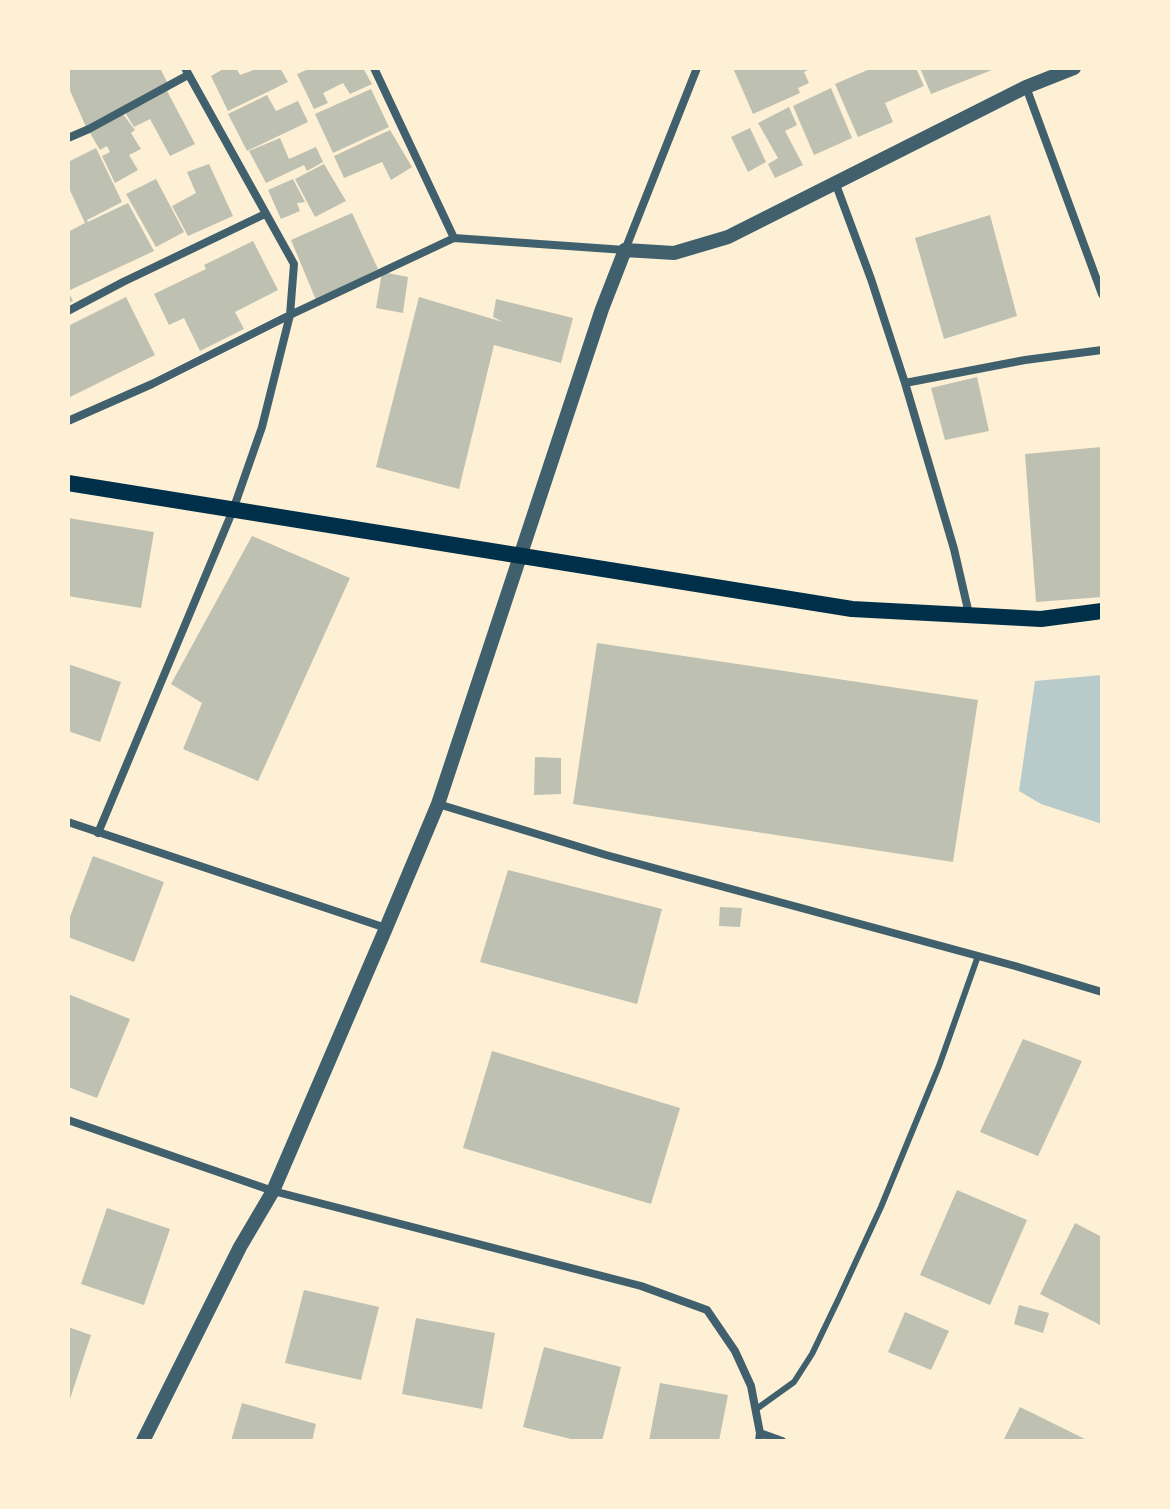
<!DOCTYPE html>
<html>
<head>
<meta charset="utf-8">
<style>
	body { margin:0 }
	#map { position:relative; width:1170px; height:1509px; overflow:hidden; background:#fdf0d5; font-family:"Space Grotesk",sans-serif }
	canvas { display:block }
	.frame { position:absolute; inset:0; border:70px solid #fdf0d5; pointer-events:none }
</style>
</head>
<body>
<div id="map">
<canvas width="1170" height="1509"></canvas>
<div class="frame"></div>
</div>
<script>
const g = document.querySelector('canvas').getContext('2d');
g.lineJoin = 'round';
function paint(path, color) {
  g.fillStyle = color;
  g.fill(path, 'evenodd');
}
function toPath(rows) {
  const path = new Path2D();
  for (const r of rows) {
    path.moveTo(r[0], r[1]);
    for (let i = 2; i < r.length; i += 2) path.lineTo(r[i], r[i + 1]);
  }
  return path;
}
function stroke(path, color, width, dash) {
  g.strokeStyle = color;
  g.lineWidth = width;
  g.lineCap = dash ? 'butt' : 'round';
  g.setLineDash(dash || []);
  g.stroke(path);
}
const green = toPath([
	[1102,675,1102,824,1041,804,1019,791,1035,681]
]);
const building = toPath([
	[68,68,160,68,168,84,86,127,68,86],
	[225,68,236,68,240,75,259,68,280,68,288,82,228,111,211,76],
	[311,68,363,68,372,84,350,94,343,83,323,93,328,103,314,109,297,74],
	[733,68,812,68,804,72,809,83,798,88,800,93,753,114],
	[872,68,916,68,924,86,885,103,893,122,858,137,835,84],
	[920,68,997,68,931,94],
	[831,88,852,138,814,155,793,106],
	[166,89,195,144,170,156,150,119,134,127,124,111],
	[371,89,389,127,333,153,315,114],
	[267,95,276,111,298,101,308,122,247,151,228,114],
	[789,107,797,125,785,131,803,165,775,178,768,164,778,158,758,123],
	[123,114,135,130,131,133,141,149,129,155,138,170,115,183,102,156,110,152,107,146,100,150,90,133],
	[750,128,766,162,748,172,731,137],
	[390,130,412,167,391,180,382,162,344,178,334,156],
	[280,138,289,159,316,147,323,162,307,171,304,165,266,183,249,151],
	[96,148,122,202,87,220,88,222,128,203,154,251,68,291,73,301,68,303,68,232,85,223,68,186,68,162],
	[209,164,233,216,188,236,172,206,196,193,187,172],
	[324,164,346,201,315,217,295,179],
	[156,179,184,232,156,247,126,194],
	[293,179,305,202,297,203,300,211,281,219,268,190],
	[352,213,378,269,316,300,291,240],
	[990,215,1017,316,944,339,915,238],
	[253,241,278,290,235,312,244,329,200,351,184,318,169,325,154,294,206,269,204,265],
	[382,272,408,277,403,313,376,308],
	[126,297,155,355,68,398,68,326],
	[419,297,503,322,493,317,496,299,573,318,561,363,494,345,459,489,376,467],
	[977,377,989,431,945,440,931,388],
	[1102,447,1102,597,1036,602,1025,454],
	[68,518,154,532,141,608,68,596],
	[252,536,350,578,258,781,183,749,202,703,171,684],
	[597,643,978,700,953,862,573,804],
	[68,664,121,682,100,742,68,731],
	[535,757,561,758,561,794,534,795],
	[93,856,164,882,134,962,68,937,68,922],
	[508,870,662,909,637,1004,480,962],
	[720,907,742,908,740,927,719,926],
	[68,994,130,1019,97,1098,68,1087],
	[1023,1039,1082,1061,1038,1156,980,1132],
	[492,1051,680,1108,651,1204,463,1148],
	[957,1190,1027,1220,990,1305,920,1275],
	[107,1208,170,1229,144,1305,81,1284],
	[1075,1223,1102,1237,1102,1326,1040,1294],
	[304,1290,379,1307,361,1380,285,1363],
	[1019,1305,1049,1313,1043,1333,1014,1324],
	[905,1312,949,1331,931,1370,888,1352],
	[416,1318,495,1333,482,1409,402,1394],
	[68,1327,91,1335,69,1402,68,1402],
	[544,1347,621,1367,602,1441,579,1441,523,1427],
	[660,1383,728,1395,719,1441,649,1441],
	[242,1403,316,1424,312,1441,231,1441],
	[1020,1407,1089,1441,1003,1441]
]);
const service = toPath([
	[755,1410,794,1382,812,1354,839,1298,881,1207,939,1066,978,956]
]);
const minor = toPath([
	[374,68,454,238],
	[1026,87,1102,294],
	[68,138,89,129,188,75],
	[835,182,871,279,905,383,954,549,969,614],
	[68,311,123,282,265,214],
	[905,383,1025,360,1102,350],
	[68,421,152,384,290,315,454,238,625,250,697,68],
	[438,804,606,855,1015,966,1102,992],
	[68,822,386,928],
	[98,833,233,510,262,427,290,315,294,264,185,68],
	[68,1120,273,1191,641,1286,707,1310,735,1351,751,1386,760,1433,759,1441],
	[760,1433,782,1441]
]);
const tertiary = toPath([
	[143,1441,240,1247,273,1191,386,928,438,804,602,309,625,250,674,253,728,237,1026,87,1074,68]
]);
const secondary = toPath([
	[68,483,852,609,1041,619,1102,611]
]);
paint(green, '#b9caca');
paint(building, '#bec0b2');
stroke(service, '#3f606c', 6);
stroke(minor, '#3f606c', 8);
stroke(tertiary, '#3f606c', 14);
stroke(secondary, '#003049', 16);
</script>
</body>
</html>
